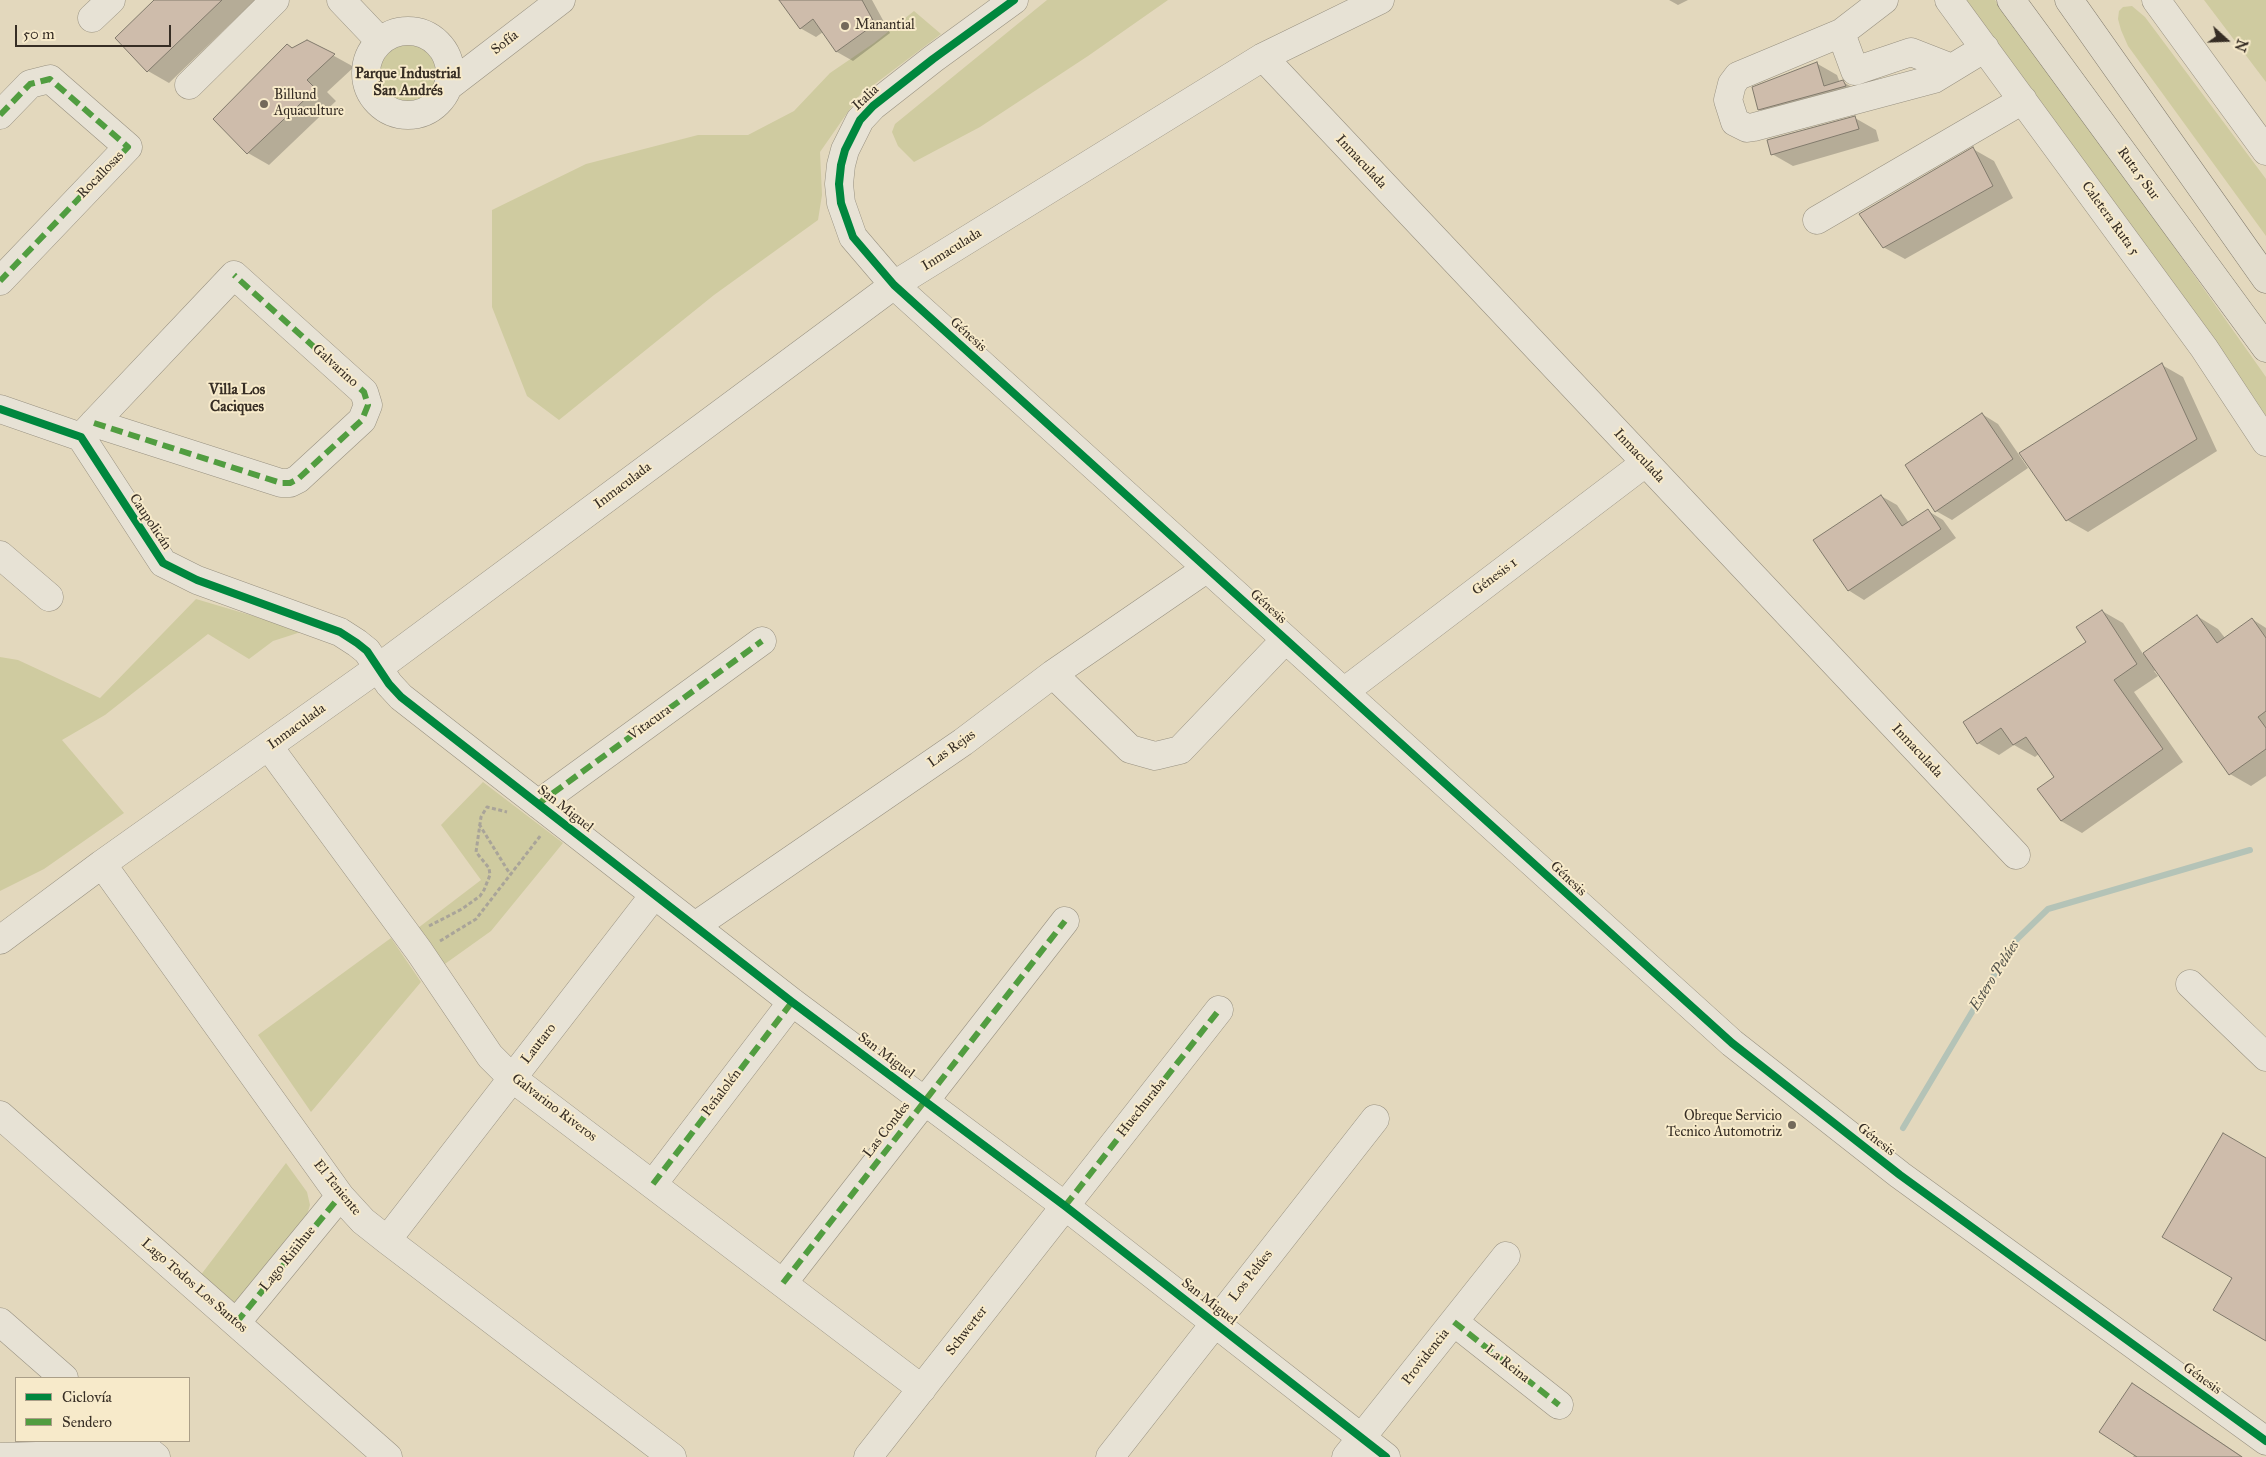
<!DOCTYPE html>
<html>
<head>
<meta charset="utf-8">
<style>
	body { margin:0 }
	#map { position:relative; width:2266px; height:1457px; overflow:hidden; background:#e3d8bd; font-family:"IM FELL Great Primer",serif }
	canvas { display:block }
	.legend { position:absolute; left:15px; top:1377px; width:175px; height:65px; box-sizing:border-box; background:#f7eaca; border:1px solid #aa9e88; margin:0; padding:6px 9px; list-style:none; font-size:15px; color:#362d24 }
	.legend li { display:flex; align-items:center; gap:10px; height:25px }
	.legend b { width:25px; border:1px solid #aa9e88 }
	.north { position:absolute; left:2201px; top:15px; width:50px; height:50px; -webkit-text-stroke:4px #f7eaca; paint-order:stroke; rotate:110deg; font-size:14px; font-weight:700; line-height:20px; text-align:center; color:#362d24 }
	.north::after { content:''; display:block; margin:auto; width:18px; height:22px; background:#362d24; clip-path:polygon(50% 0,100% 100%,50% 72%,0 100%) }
	.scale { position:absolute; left:15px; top:25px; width:156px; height:22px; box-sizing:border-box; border:2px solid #362d24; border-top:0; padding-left:6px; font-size:15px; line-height:18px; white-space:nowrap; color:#362d24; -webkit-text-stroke:4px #f7eaca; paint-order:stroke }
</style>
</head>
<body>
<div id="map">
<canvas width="2266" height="1457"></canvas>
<ul class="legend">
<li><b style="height:6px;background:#00873e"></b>Ciclovía</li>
<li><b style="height:6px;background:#519d40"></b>Sendero</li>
</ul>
<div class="north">N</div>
<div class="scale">50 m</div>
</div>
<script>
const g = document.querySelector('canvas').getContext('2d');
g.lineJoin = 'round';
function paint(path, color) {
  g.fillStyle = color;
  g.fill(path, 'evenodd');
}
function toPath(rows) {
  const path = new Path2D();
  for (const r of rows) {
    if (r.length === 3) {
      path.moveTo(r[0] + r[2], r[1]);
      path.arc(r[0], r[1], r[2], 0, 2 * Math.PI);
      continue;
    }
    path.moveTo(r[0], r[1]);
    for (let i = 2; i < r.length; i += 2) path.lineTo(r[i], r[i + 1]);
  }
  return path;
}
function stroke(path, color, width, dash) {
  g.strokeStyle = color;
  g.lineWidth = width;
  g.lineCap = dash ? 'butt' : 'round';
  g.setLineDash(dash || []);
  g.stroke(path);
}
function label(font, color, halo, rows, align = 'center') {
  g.font = font + ' "IM FELL Great Primer",serif';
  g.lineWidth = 4;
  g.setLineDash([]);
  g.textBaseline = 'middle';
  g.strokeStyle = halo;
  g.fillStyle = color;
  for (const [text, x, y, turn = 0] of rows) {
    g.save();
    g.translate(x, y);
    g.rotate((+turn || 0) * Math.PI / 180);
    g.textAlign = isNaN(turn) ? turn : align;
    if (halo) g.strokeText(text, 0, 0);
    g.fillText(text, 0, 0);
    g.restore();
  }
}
const green = toPath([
	[1047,0,1168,0,1088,56,980,127,914,162,898,146,892,132,895,124],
	[1962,0,1995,0,2134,190,2266,377,2266,419],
	[2204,0,2266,0,2266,82],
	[2132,6,2145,17,2266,179,2266,236,2128,46,2121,30,2118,19,2119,11,2123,7],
	[914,11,941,34,859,96,820,152,822,195,818,220,714,295,559,420,527,396,492,307,492,210,586,164,698,135,748,135,794,111,830,73,874,43],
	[407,74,31],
	[196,599,304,631,273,641,249,659,208,634,105,715,62,740,124,813,44,869,0,891,0,657,18,660,100,698],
	[483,782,563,843,491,931,442,966,418,928,481,880,441,825],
	[391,938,421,982,311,1112,258,1035],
	[286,1163,307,1192,310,1205,306,1218,235,1305,200,1276]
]);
const shadow = toPath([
	[156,0,255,0,169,83,148,71],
	[780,0,872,0,890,33,853,61,837,52,823,32,816,37,800,28],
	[1669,0,1688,0,1678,5],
	[307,41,354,67,327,92,336,101,269,165,248,153,215,119,288,45,293,48],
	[1816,63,1837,75,1840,83,1843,82,1864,94,1780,121,1759,109],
	[1855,118,1876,130,1879,141,1793,166,1772,154],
	[1973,149,1994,161,2013,198,1905,259,1883,247],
	[2162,365,2183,377,2217,451,2088,532,2067,520],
	[1982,414,1998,424,2028,468,1952,520,1936,511],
	[1881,496,1897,505,1909,523,1928,511,1943,520,1956,538,1864,600,1848,590],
	[2102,611,2123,623,2143,654,2197,616,2218,629,2225,638,2252,619,2266,628,2266,776,2251,786,2230,774,2156,670,2154,671,2158,676,2134,692,2183,762,2082,833,2061,821,2056,777,2040,753,2035,757,2014,745,1999,755,1978,743,2088,642],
	[2133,1384,2154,1397,2243,1457,2133,1457,2135,1454]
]);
const stream = toPath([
	[1903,1128,2013,943,2048,909,2250,850]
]);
const building = toPath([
	[154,0,222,0,147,72,115,38,154,0],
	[779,0,862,0,875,24,836,52,813,19,800,29,779,0],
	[307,40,335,54,307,80,316,89,247,154,213,119,287,44,292,48,307,40],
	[1817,62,1824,86,1843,80,1846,86,1758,110,1752,87,1817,62],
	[1855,116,1859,129,1771,155,1767,140,1855,116],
	[1973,147,1993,186,1883,248,1859,214,1973,147],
	[2162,363,2197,439,2066,521,2019,453,2162,363],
	[1982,413,2013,459,1935,512,1905,465,1982,413],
	[1881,495,1902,526,1928,509,1941,529,1848,591,1813,540,1881,495],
	[2102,610,2137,664,2114,680,2163,749,2061,821,2037,789,2054,777,2026,737,2013,745,2001,728,1977,744,1963,722,2086,642,2076,627,2102,610],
	[2197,615,2217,643,2252,618,2266,638,2266,711,2258,717,2266,728,2266,749,2229,775,2143,653,2197,615],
	[2223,1133,2266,1158,2266,1341,2213,1310,2232,1278,2162,1237,2223,1133],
	[2132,1383,2242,1457,2137,1457,2099,1432,2132,1383]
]);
const path = toPath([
	[479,824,510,874],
	[429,926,462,909,480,896,484,890,490,875,489,868,476,852,481,817,487,807,507,812],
	[440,941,476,919,541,835]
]);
const minor = toPath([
	[341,0,380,41],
	[1014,0,933,59,873,106,860,120,845,150,841,165,839,184,841,203,853,237,894,285,1732,1043,1900,1175,2266,1441],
	[1884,0,1841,33,1738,76,1732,84,1728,100,1735,122,1747,128,1754,127,1934,79,1985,48],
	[1949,0,2204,348,2266,442],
	[2156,0,2266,151],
	[92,18,111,0],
	[408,73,42],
	[1841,33,1855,71,1911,52,1952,68],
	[1263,57,2016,855],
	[189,85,275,0],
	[449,86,561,0],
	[0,115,30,84,50,79,128,147,0,281],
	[1817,220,2023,100],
	[0,409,81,437,163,563,197,580,340,632,357,643,367,651,389,684,401,697,792,1002,1065,1206,1386,1457],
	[81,437,94,423,234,275,364,392,368,405,362,420,298,479,290,483,281,483,94,423],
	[0,555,49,597],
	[1053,674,1130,749,1155,756,1180,750,1285,640],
	[1345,691,1645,463],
	[269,747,419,951,490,1056,512,1078,922,1389],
	[538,804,762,641],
	[102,864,340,1196,363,1221,387,1240,672,1457],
	[695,926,963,742,1053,674,1206,569],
	[0,940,102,864,378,668,894,285,1263,57,1380,0],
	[2190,984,2266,1057],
	[0,1115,388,1457],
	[653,1184,792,1002],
	[387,1240,654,895],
	[783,1283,1065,921],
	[0,1322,64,1378],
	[1454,1322,1559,1405],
	[236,1323,340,1196],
	[136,1441,156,1457],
	[0,1457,109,1454,119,1452,136,1441],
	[868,1457,1219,1010],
	[1110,1457,1375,1119],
	[1346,1457,1506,1256]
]);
const highway = toPath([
	[2011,0,2266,348],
	[2069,0,2266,279]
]);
const quiet = toPath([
	[0,115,30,84,50,79,128,147,0,281],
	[94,423,281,483,290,483,298,479,362,420,368,405,364,392,234,275],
	[538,804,762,641],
	[653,1184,792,1002],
	[1065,1206,1219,1010],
	[783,1283,1065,921],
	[1454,1322,1559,1405],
	[236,1323,340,1196]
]);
const cycleway = toPath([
	[1014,0,933,59,873,106,860,120,845,150,841,165,839,184,841,203,853,237,894,285,1732,1043,1900,1175,2266,1441],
	[0,409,81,437,163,563,197,580,340,632,357,643,367,651,389,684,401,697,792,1002,1065,1206,1386,1457]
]);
const markers = [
	[845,26,5,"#73695a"],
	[264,104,5,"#73695a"],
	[1792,1125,5,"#73695a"]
];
const poiNames = [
	["Manantial",855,26],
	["Billund",274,96],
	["Aquaculture",274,112],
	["Obreque Servicio",1782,1117,"right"],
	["Tecnico Automotriz",1782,1133,"right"]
];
const streetNames = [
	["Sofía",505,43,-38],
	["Italia",866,98,-43],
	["Inmaculada",1361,162,47],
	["Ruta 5 Sur",2138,174,54],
	["Rocallosas",101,175,-46],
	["Caletera Ruta 5",2110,219,54],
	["Inmaculada",952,250,-32],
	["Génesis",968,335,42],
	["Galvarino",335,366,42],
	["Inmaculada",1639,456,47],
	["Inmaculada",623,486,-37],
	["Caupolicán",150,522,56],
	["Génesis 1",1495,577,-37],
	["Génesis",1268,607,42],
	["Vitacura",650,723,-36],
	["Inmaculada",297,727,-36],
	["Las Rejas",952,749,-35],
	["Inmaculada",1917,751,47],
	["San Miguel",565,809,38],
	["Génesis",1568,879,43],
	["Lautaro",539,1044,-52],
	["San Miguel",886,1056,37],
	["Peñalolén",722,1093,-53],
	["Galvarino Riveros",554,1108,37],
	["Huechuraba",1142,1108,-52],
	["Las Condes",887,1130,-52],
	["Génesis",1876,1140,38],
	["El Teniente",337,1188,51],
	["Lago Riñihue",288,1259,-51],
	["Los Pelúes",1251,1276,-52],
	["Lago Todos Los Santos",194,1286,41],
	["San Miguel",1209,1302,38],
	["Schwerter",967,1331,-52],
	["Providencia",1426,1357,-52],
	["La Reina",1507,1364,38],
	["Génesis",2202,1379,36]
];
const neighbourhoodNames = [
	["Parque Industrial",408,74],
	["San Andrés",408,91],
	["Villa Los",237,390],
	["Caciques",237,407]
];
const waterNames = [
	["Estero Pelúes",1995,976,-58]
];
paint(green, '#cfcba0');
paint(shadow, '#0003');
stroke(stream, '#b4c3b7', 6);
paint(building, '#cebcab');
stroke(building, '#817a6c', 1);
stroke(minor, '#989181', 29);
stroke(highway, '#817a6c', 29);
stroke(path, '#a9a499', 3, [4, 2.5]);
stroke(minor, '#e7e2d5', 28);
stroke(highway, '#e3ddcd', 28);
stroke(quiet, '#519d40', 6, [12, 6]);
stroke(cycleway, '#00873e', 8);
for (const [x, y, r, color] of markers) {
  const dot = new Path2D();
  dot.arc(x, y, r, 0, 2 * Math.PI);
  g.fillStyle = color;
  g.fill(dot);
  stroke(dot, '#f7eaca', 2);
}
label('14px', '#362d24', '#f7eaca', poiNames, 'left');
label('14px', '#362d24', '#f7eaca', streetNames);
label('bold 15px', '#362d24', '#f7eaca', neighbourhoodNames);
label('italic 15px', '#505048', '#f7eaca', waterNames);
</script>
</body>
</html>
